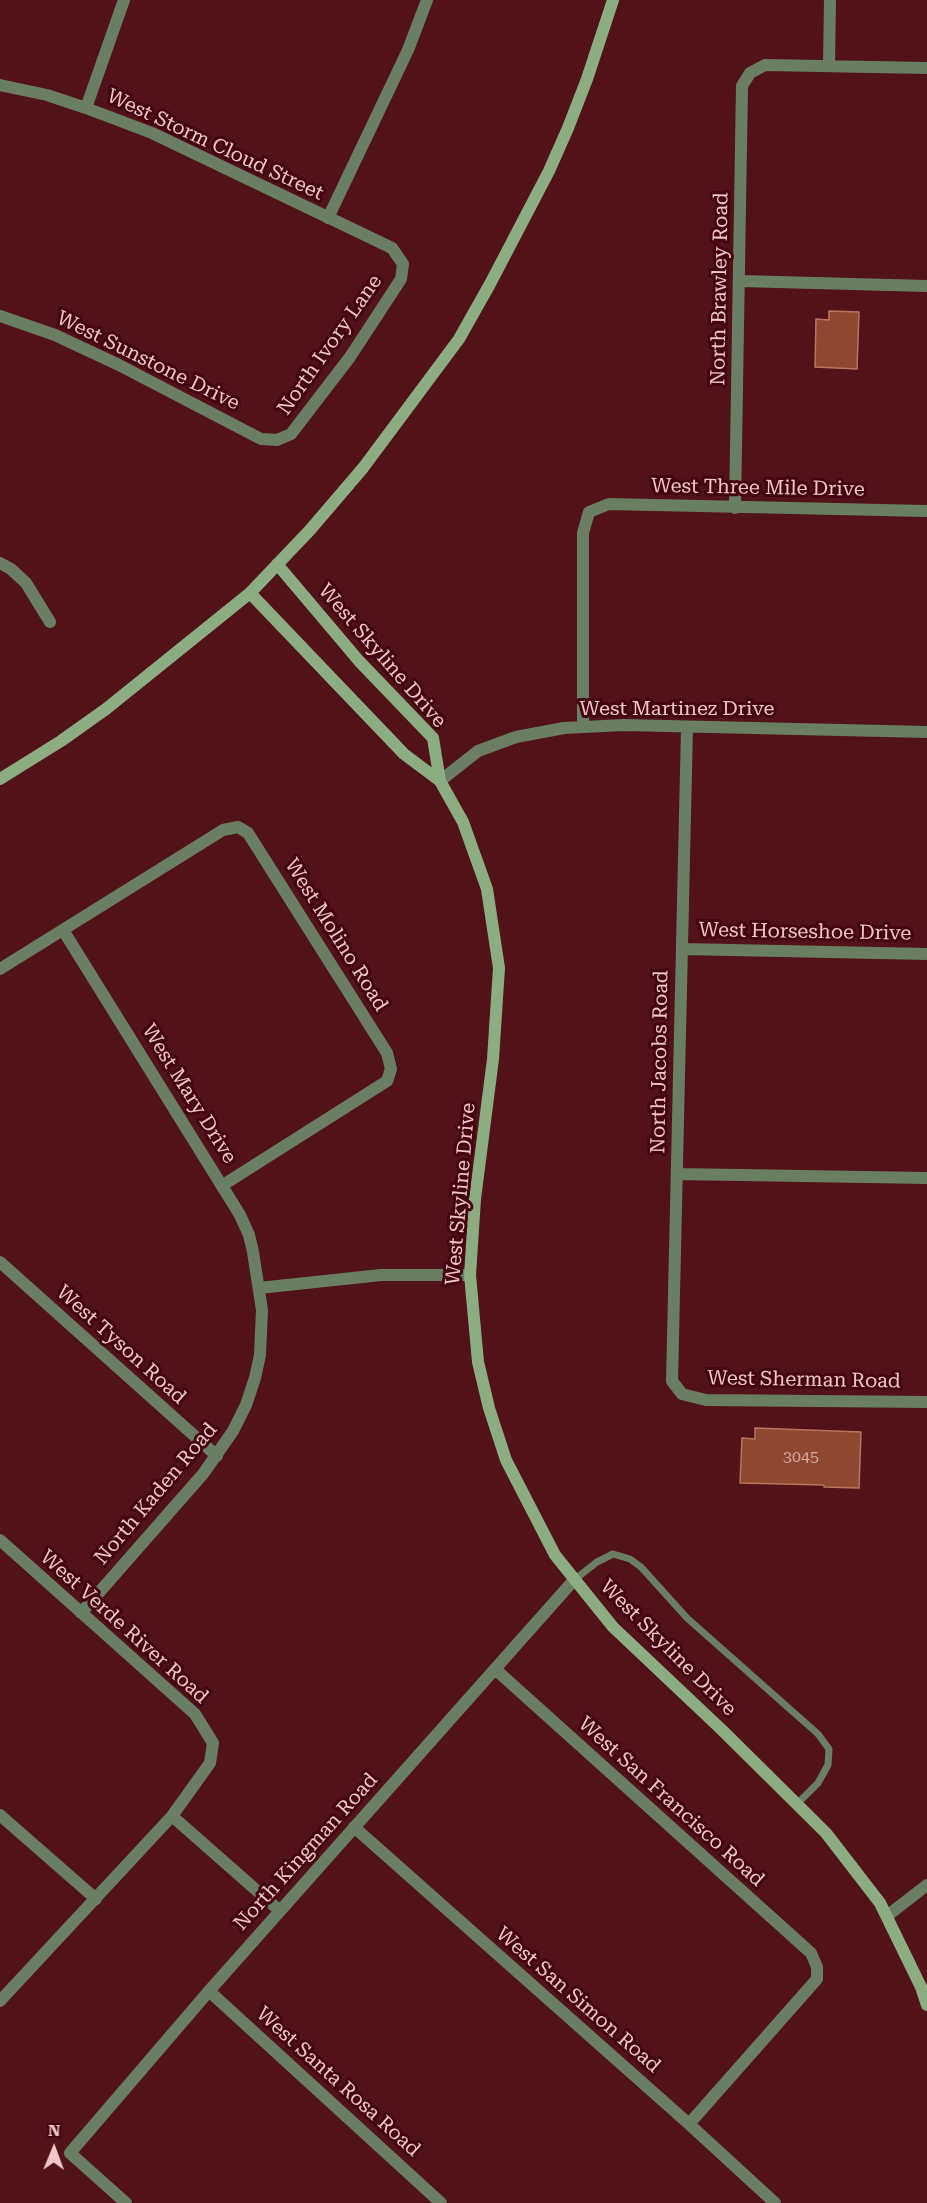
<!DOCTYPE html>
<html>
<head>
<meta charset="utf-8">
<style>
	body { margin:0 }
	#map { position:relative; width:927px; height:2203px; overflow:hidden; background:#511219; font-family:"Roboto Serif",serif }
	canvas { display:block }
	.north { position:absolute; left:24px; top:2119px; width:60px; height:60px; -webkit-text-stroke:4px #450510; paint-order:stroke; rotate:1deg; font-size:16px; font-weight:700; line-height:24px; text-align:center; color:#f0c8c8 }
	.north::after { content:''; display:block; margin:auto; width:21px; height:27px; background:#f0c8c8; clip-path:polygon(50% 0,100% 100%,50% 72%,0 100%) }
</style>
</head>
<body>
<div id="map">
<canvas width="927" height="2203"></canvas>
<div class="north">N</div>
</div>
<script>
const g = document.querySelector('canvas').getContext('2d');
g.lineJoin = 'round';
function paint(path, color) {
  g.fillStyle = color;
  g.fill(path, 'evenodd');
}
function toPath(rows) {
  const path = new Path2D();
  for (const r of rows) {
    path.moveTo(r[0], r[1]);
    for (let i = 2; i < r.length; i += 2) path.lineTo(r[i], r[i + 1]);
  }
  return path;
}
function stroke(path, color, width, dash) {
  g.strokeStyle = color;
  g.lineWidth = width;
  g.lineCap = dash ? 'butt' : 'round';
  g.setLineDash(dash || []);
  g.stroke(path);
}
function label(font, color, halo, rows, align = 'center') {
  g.font = font + ' "Roboto Serif",serif';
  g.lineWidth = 6;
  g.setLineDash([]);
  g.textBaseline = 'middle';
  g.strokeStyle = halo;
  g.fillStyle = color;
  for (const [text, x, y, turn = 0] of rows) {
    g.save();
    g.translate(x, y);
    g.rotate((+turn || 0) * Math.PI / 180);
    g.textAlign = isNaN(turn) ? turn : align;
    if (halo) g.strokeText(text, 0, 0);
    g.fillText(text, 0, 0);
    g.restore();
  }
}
const building = toPath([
	[829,311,859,312,857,369,815,367,816,319,829,320,829,311],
	[755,1428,861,1432,859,1488,824,1487,824,1485,740,1483,742,1438,755,1439,755,1428]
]);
const lane = toPath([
	[574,1580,597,1562,613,1554,630,1559,641,1567,687,1618,818,1734,829,1749,828,1765,818,1783,797,1804]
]);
const street = toPath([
	[829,66,830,0],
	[0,85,47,95,86,108,152,133,392,248,403,264,401,279,350,357,291,434,277,440,261,439,119,365,55,335,0,316],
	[86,108,124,0],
	[328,218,408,50,427,0],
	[740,281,927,286],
	[735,508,742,86,750,73,765,65,927,68],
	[0,563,11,569,26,583,50,622],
	[583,727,583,533,589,512,609,504,927,511],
	[687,728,672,1381,682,1394,706,1400,927,1402],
	[440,781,478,751,516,737,564,728,624,725,927,732],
	[63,930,240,1215,249,1235,253,1252,262,1310,260,1355,255,1378,246,1405,233,1431,203,1474,81,1613],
	[682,949,927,954],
	[0,969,223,830,238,827,248,833,387,1053,391,1069,387,1081,223,1185],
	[677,1174,927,1178],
	[0,1262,217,1456],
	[259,1288,381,1275,470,1275],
	[0,1540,195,1714,213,1743,210,1763,172,1816,0,2001],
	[495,1669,811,1953,817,1967,817,1979,689,2124],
	[0,1815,96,1899],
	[172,1816,280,1911],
	[354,1827,689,2124,775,2203],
	[887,1916,927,1885],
	[209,1991,441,2203],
	[126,2203,70,2153,209,1991,574,1580]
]);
const secondary = toPath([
	[277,564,359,661,433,738,440,781,463,822,487,889,499,968,493,1059,475,1199,470,1275,478,1362,489,1408,506,1460,555,1555,613,1627,722,1730,826,1833,880,1903,921,1987,927,2005],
	[250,593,404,754,440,781],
	[0,779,61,741,106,709,250,593,310,530,363,468,459,339,490,284,549,171,568,128,587,79,613,0]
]);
const numberNames = [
	["3045",801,1457]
];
const streetNames = [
	["West Storm Cloud Street",215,145,25],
	["North Brawley Road",720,289,-89],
	["North Ivory Lane",330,345,-55],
	["West Sunstone Drive",148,361,26],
	["West Three Mile Drive",758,488,1],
	["West Skyline Drive",382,656,49],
	["West Martinez Drive",677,709],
	["West Horseshoe Drive",805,932,1],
	["West Molino Road",336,935,58],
	["North Jacobs Road",660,1062,-89],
	["West Mary Drive",189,1094,58],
	["West Skyline Drive",461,1194,-85],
	["West Tyson Road",121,1345,42],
	["West Sherman Road",804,1380,1],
	["North Kaden Road",156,1494,-50],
	["West Verde River Road",124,1627,42],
	["West Skyline Drive",668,1648,45],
	["West San Francisco Road",671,1802,42],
	["North Kingman Road",306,1852,-48],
	["West San Simon Road",578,2000,41],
	["West Santa Rosa Road",338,2082,42]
];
paint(building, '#8f472f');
stroke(building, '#ba7560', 1.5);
stroke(lane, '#6a7e63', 7);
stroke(street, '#6a7e63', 12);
stroke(secondary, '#8cad82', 12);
label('16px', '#d8a8a2', null, numberNames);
label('20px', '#f0c8c8', '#450510', streetNames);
</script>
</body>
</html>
